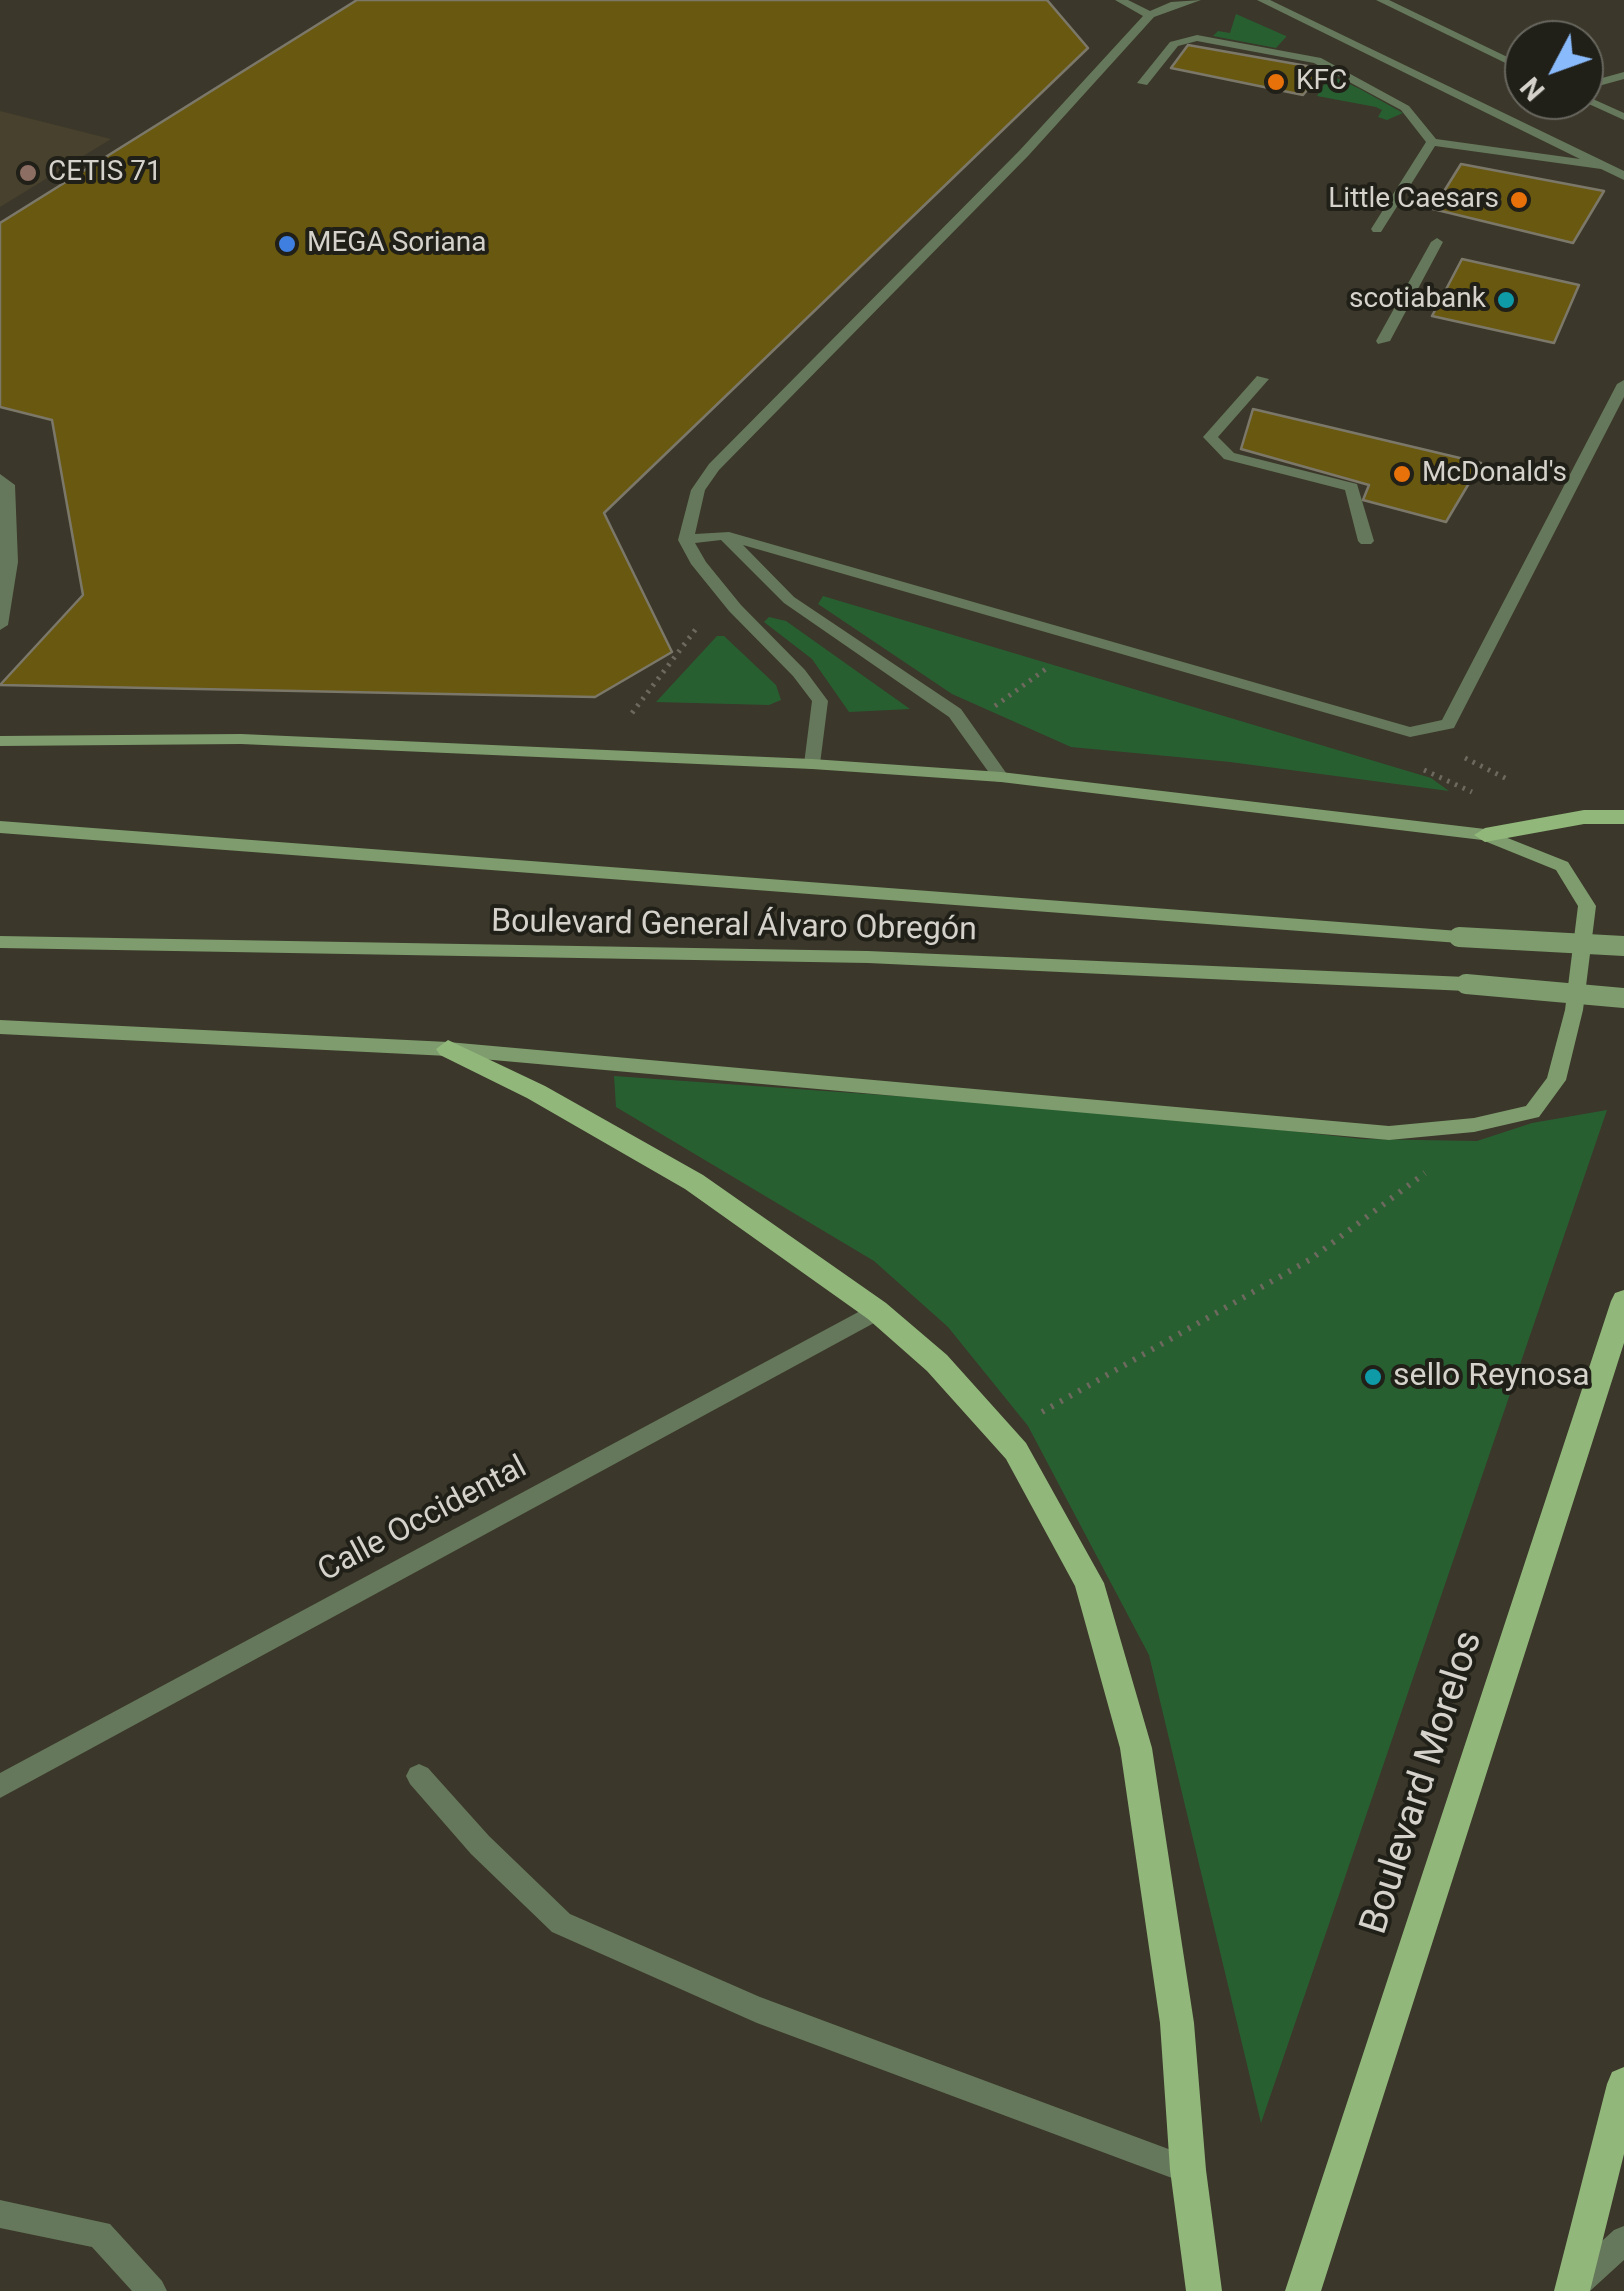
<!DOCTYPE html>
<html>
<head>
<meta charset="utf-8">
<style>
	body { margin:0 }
	#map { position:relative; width:1624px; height:2291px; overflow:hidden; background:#3b372a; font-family:Roboto,sans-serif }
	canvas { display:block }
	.north { position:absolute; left:1504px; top:20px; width:100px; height:100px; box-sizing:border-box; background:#201f18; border:2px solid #68675f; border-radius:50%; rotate:229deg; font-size:28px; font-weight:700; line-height:40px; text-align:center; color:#d4d2ca }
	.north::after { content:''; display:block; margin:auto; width:35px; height:45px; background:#89bafc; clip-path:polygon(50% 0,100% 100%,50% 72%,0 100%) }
</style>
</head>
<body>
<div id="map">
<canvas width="1624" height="2291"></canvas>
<div class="north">N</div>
</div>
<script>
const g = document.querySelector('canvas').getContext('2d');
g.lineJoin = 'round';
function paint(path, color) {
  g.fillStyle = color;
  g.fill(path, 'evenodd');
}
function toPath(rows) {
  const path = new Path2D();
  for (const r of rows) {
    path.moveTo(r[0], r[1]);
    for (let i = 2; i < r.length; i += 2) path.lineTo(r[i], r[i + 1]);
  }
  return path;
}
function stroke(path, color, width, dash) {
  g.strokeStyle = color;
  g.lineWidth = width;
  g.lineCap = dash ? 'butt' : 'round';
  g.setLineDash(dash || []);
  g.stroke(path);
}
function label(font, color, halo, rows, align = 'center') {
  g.font = font + ' Roboto,sans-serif';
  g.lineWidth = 8;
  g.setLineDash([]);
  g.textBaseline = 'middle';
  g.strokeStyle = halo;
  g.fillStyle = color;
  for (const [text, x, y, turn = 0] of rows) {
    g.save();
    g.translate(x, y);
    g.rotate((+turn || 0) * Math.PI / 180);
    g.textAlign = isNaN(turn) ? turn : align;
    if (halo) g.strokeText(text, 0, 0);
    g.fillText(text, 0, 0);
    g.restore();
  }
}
const built = toPath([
	[0,111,111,139,0,207]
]);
const green = toPath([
	[1236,14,1286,36,1286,37,1276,48,1213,36,1218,31,1230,33],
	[1330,75,1360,89,1403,113,1387,120,1378,117,1382,110,1376,107,1317,96],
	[823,596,1431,778,1449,791,1230,762,1071,747,952,694,818,604],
	[769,617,786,621,910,709,849,712,812,659,764,622],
	[717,636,724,636,776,685,781,700,769,705,656,702],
	[614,1076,1121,1112,1362,1139,1477,1141,1532,1123,1607,1110,1261,2123,1149,1655,1028,1426,948,1327,874,1261,616,1107]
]);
const building = toPath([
	[357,0,1047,0,1088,48,604,513,672,652,595,697,0,685,83,595,52,420,0,407,0,223,357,0],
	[1188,45,1324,69,1303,95,1171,68,1188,45],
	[1461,164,1604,191,1573,243,1433,209,1461,164],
	[1462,259,1579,285,1554,343,1432,316,1462,259],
	[1253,409,1481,463,1446,522,1363,500,1369,485,1241,449,1253,409]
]);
const pathFar1 = toPath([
	[995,706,1046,669],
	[632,713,699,625],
	[1465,758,1509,780],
	[1424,770,1472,792]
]);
const path = toPath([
	[1042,1412,1311,1259,1425,1173]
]);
const service = toPath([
	[1115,0,1128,0,1150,11,1171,2,1201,0,1154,17,1028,156,719,470,705,490,695,534,729,532,1410,727,1442,720,1617,384,1624,380,1624,397,1456,724,1454,728,1410,737,743,545,794,597,961,709,1009,777,1001,782,995,781,949,717,784,603,721,540,695,543,706,562,741,605,805,670,828,701,820,764,812,769,806,768,804,764,812,701,793,676,729,611,691,564,678,540,691,490,709,464,1020,150,1143,16,1115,0],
	[1257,0,1270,0,1624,171,1624,180,1601,169,1435,146,1381,232,1373,232,1371,229,1426,142,1401,110,1314,63,1197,41,1178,46,1147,85,1137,83,1170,42,1197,35,1321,58,1409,106,1436,139,1580,159,1257,0],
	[1624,72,1624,79,1584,90,1584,83,1624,72],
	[1437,238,1443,242,1390,341,1378,344,1376,341,1431,242,1437,238],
	[1257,376,1269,379,1218,437,1234,453,1357,484,1374,541,1371,544,1361,544,1358,541,1345,490,1224,459,1203,437,1257,376],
	[0,474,15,485,18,562,8,625,0,630,0,474],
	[419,1764,428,1768,489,1836,570,1914,760,1997,1198,2160,1202,2170,1198,2180,1188,2184,757,2023,552,1932,471,1854,410,1784,406,1776,410,1768,419,1764],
	[0,2200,110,2224,162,2281,167,2291,132,2291,92,2247,0,2228,0,2200],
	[1624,2226,1624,2260,1590,2291,1568,2291,1564,2281,1569,2271,1614,2230,1624,2226]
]);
const minor = toPath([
	[877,1302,885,1305,888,1311,885,1317,0,1798,0,1773,877,1302]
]);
const tertiary = toPath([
	[1376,0,1389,0,1524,65,1524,72,1376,0],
	[1584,95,1624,113,1624,120,1580,100,1584,100,1584,95]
]);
const secondary = toPath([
	[241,734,812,759,1001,772,1485,829,1568,862,1596,906,1583,1010,1566,1080,1539,1117,1474,1132,1389,1140,448,1056,0,1034,0,1020,448,1042,1389,1126,1474,1118,1526,1106,1547,1078,1565,1010,1578,906,1556,870,1482,840,1001,782,812,769,241,744,0,746,0,736,241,734],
	[0,821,1459,931,1468,937,1459,943,0,833,0,821],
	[0,936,868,951,1466,977,1475,984,1466,991,868,963,0,948,0,936]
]);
const primary = toPath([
	[1584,810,1624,810,1624,824,1584,824,1485,842,1474,835,1485,828,1584,810],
	[448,1040,545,1086,703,1175,886,1303,947,1355,1026,1443,1104,1583,1152,1748,1194,2023,1206,2170,1222,2291,1186,2291,1170,2170,1160,2023,1120,1748,1075,1586,1006,1459,927,1371,868,1319,685,1189,527,1098,440,1055,436,1049,448,1040],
	[1624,1290,1624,1343,1321,2291,1285,2291,1611,1301,1615,1293,1624,1290],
	[1624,2067,1624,2154,1590,2291,1554,2291,1607,2084,1612,2072,1624,2067]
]);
const secondaryBridge = toPath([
	[1459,937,1624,946],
	[1466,984,1624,998]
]);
const markers = [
	[1276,82,10,"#e8710a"],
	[28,173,10,"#8d6e63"],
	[1519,200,10,"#e8710a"],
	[287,244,10,"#3f7fe0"],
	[1506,300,10,"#0f9aa8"],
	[1402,474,10,"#e8710a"],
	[1373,1377,10,"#0f9aa8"]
];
const farPoinames = [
	["KFC",1296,82],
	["CETIS 71",48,173],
	["Little Caesars",1499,200,"right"],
	["MEGA Soriana",307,244],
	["scotiabank",1486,300,"right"],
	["McDonald's",1422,474]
];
const streetNames = [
	["Boulevard General Álvaro Obregón",734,927,1],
	["Calle Occidental",423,1520,-28]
];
const poiNames = [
	["sello Reynosa",1393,1377]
];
const nearStreetnames = [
	["Boulevard Morelos",1423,1783,-72]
];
paint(built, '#47412d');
paint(green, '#285f31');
paint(building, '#695810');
stroke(building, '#7c7869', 2.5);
stroke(pathFar1, '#6d695e', 5, [2.5, 6]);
stroke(path, '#6d695e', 6, [2.5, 8]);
paint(service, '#65785b');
paint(minor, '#65785b');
paint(tertiary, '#65785b');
paint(secondary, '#7e9c6d');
paint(primary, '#91b77b');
stroke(secondaryBridge, '#7e9c6d', 20);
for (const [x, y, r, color] of markers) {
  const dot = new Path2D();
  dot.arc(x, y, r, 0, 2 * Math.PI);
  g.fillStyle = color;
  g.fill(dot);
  stroke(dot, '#201f18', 4);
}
label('28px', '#d4d2ca', '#201f18', farPoinames, 'left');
label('32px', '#d4d2ca', '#201f18', streetNames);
label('32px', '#d4d2ca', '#201f18', poiNames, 'left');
label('38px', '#d4d2ca', '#201f18', nearStreetnames);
</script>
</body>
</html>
